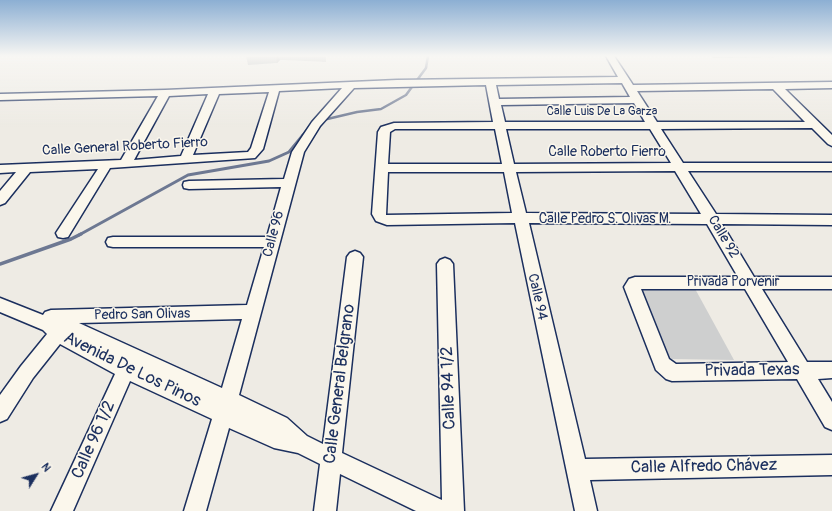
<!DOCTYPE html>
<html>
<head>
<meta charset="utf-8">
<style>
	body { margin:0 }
	#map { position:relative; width:832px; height:511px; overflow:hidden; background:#eeebe4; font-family:Pangolin,sans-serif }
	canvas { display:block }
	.north { position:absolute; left:16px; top:455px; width:40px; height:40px; -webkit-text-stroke:3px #fbf7ec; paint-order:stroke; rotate:53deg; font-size:11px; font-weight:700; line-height:16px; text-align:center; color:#1b2f5e }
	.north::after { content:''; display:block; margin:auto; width:14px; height:18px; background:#1b2f5e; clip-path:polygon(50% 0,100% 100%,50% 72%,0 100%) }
</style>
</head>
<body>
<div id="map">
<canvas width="832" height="511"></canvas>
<div class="north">N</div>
</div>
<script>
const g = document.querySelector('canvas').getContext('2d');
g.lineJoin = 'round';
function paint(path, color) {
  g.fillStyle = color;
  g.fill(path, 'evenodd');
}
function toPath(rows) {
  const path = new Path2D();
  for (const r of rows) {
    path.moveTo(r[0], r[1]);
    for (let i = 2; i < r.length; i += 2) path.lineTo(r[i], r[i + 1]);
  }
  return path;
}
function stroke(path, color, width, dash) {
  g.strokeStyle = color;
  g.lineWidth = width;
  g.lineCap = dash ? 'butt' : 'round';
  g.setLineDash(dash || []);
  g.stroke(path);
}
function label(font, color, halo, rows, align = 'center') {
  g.font = font + ' Pangolin,sans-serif';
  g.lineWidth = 3;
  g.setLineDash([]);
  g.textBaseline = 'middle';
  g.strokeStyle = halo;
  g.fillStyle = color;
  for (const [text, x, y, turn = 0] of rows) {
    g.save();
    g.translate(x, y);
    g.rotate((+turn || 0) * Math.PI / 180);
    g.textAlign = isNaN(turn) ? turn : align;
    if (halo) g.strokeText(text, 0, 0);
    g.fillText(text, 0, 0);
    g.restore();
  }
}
const green = toPath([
	[693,285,734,360,672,359,667,357,636,286]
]);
const streamFar2 = toPath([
	[323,120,357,112,381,109,406,95,426,68,428,56],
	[302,136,312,123,315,122]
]);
const streamFar1 = toPath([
	[79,235,188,175,269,161,289,152,303,135]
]);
const stream = toPath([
	[0,264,71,239,81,234]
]);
const minor = toPath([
	[606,56,614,56,633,85,832,82,832,88,785,89,832,135,832,146,828,144,812,128,661,129,683,163,832,163,832,171,688,171,716,214,832,215,832,225,722,224,754,277,832,277,832,289,762,289,807,362,832,362,832,378,818,379,832,402,832,430,825,427,797,379,672,381,666,379,656,370,624,287,629,279,635,277,738,277,707,224,529,223,585,459,832,455,832,475,590,480,597,511,575,511,515,223,387,225,376,221,372,214,378,132,381,127,394,123,493,122,486,85,354,88,320,126,304,152,239,395,287,418,307,436,323,444,347,257,350,253,355,251,360,253,363,257,342,453,442,500,437,264,440,260,445,258,450,260,453,264,464,511,416,511,340,474,336,511,314,511,320,464,298,453,274,448,229,428,206,511,184,511,212,419,130,381,73,511,51,511,115,374,60,344,33,378,7,419,0,422,0,395,21,366,47,334,43,330,0,312,0,298,43,315,45,312,51,310,247,305,264,247,113,247,108,246,106,242,108,238,113,237,267,237,281,187,189,189,184,188,183,185,184,182,189,181,284,179,292,152,312,122,342,88,279,91,263,149,255,158,110,168,68,237,63,238,58,237,56,233,98,169,30,172,5,203,0,205,0,191,16,172,0,173,0,165,121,160,158,96,0,100,0,94,165,90,397,80,618,77,606,56],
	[622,83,630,97,499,99,496,85,622,83],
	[773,89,805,122,657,122,637,91,773,89],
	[269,92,251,148,248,152,193,155,219,94,269,92],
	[208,94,181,156,134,160,169,96,208,94],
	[634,103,645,122,505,122,501,105,634,103],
	[395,129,495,129,502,164,388,164,390,132,395,129],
	[506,129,650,129,671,163,514,164,506,129],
	[675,171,701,214,526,213,516,172,675,171],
	[388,172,504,172,512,213,386,215,388,172],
	[641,289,745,289,788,362,676,364,669,359,641,289],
	[242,319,222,388,79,323,242,319]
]);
const wall = toPath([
	[241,56,326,56,326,62,286,60,280,60,277,63,248,65,246,56],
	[711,56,793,56,792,57,713,58]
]);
const shadedWall = toPath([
	[276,56,279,56,280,60,277,63]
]);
const farStreetnames = [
	["Calle Luis De La Garza",602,112]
];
const streetNames = [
	["Calle General Roberto Fierro",125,147,-3],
	["Calle Roberto Fierro",607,152],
	["Calle Pedro S. Olivas M.",605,219],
	["Calle 96",274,234,-75],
	["Calle 92",723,237,59],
	["Privada Porvenir",733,282],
	["Calle 94",537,297,77],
	["Pedro San Olivas",142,315,-1]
];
const nearStreetnames = [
	["Avenida De Los Pinos",132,370,26],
	["Privada Texas",752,371,-1],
	["Calle General Belgrano",340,384,-83],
	["Calle 94 1/2",449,388,-92],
	["Calle 96 1/2",94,440,-66],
	["Calle Alfredo Chávez",704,467,-1]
];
paint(green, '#cecfcf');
stroke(streamFar2, '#6d7892', 2.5);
stroke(streamFar1, '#6d7892', 3);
stroke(stream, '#6d7892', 3.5);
stroke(minor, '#1b2f5e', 3);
paint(minor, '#fbf7ec');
paint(wall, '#9fa2a8');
paint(shadedWall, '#828488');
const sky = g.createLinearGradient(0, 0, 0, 127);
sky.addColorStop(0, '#8cafd3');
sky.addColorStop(0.44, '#f7f6f3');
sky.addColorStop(1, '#f7f6f300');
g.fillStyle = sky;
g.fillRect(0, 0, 832, 127);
label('12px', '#1b2f5e', '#fbf7ec', farStreetnames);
label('14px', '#1b2f5e', '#fbf7ec', streetNames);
label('17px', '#1b2f5e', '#fbf7ec', nearStreetnames);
</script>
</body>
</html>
